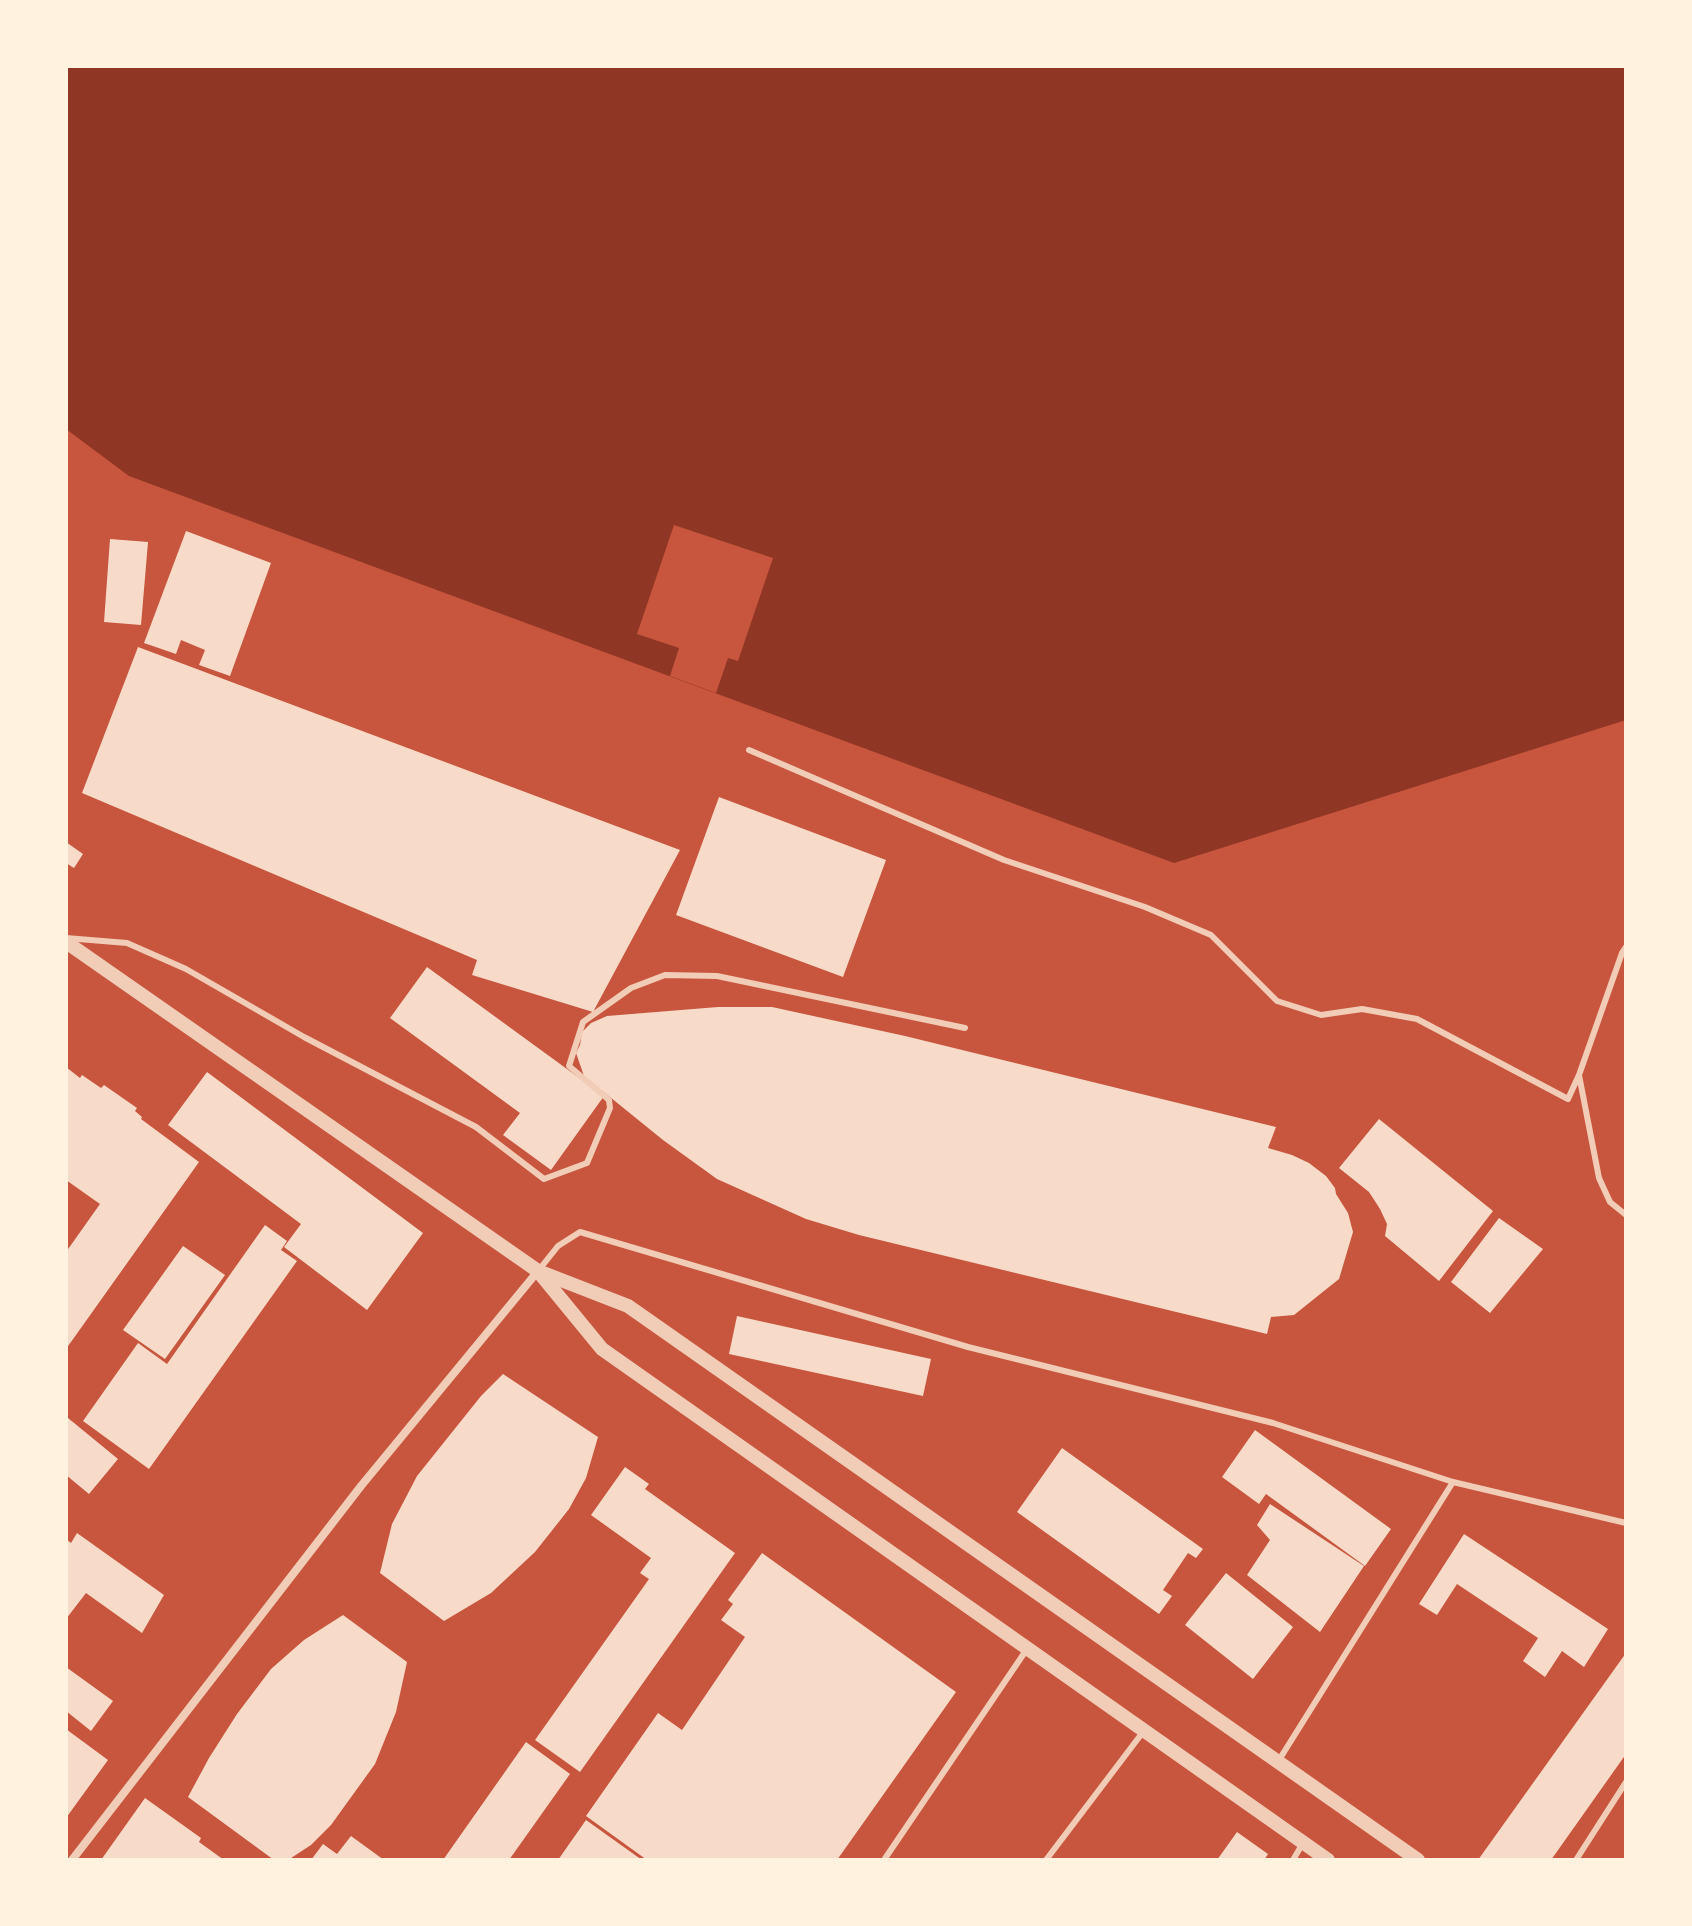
<!DOCTYPE html>
<html>
<head>
<meta charset="utf-8">
<style>
	body { margin:0 }
	#map { position:relative; width:1692px; height:1926px; overflow:hidden; background:#c8553d; font-family:"Noto Sans",sans-serif }
	canvas { display:block }
	.frame { position:absolute; inset:0; border:68px solid #fff3e0; pointer-events:none }
</style>
</head>
<body>
<div id="map">
<canvas width="1692" height="1926"></canvas>
<div class="frame"></div>
</div>
<script>
const g = document.querySelector('canvas').getContext('2d');
g.lineJoin = 'round';
function paint(path, color) {
  g.fillStyle = color;
  g.fill(path, 'evenodd');
}
function toPath(rows) {
  const path = new Path2D();
  for (const r of rows) {
    path.moveTo(r[0], r[1]);
    for (let i = 2; i < r.length; i += 2) path.lineTo(r[i], r[i + 1]);
  }
  return path;
}
function stroke(path, color, width, dash) {
  g.strokeStyle = color;
  g.lineWidth = width;
  g.lineCap = dash ? 'butt' : 'round';
  g.setLineDash(dash || []);
  g.stroke(path);
}
const water = toPath([
	[66,66,1626,66,1626,720,1174,863,129,476,66,429]
]);
const pier = toPath([
	[674,525,773,558,738,661,728,658,716,693,670,676,679,648,637,634]
]);
const building = toPath([
	[186,531,271,563,230,676,199,665,205,650,181,640,176,654,144,643],
	[110,539,148,542,141,625,104,622],
	[138,647,680,850,593,1012,472,975,477,960,82,793],
	[719,797,886,860,843,977,676,915],
	[66,842,83,854,74,868,66,863],
	[427,967,604,1096,551,1170,503,1135,520,1113,390,1018],
	[718,1007,772,1007,905,1036,1276,1127,1268,1148,1292,1155,1309,1163,1326,1176,1335,1188,1336,1194,1348,1213,1353,1232,1339,1279,1294,1315,1271,1317,1267,1334,859,1235,806,1219,717,1179,663,1140,584,1076,576,1053,580,1045,582,1032,591,1023,607,1016],
	[66,1067,80,1078,82,1075,101,1088,104,1085,137,1108,135,1111,142,1117,141,1119,199,1162,66,1349,66,1252,100,1204,66,1180],
	[207,1072,423,1233,367,1310,284,1247,301,1224,168,1125],
	[1379,1119,1493,1211,1439,1281,1385,1236,1387,1224,1380,1209,1369,1192,1339,1168],
	[1499,1218,1543,1249,1490,1313,1451,1282],
	[265,1225,287,1241,281,1250,297,1261,149,1469,83,1421,138,1343,167,1364],
	[183,1246,225,1275,165,1359,123,1330],
	[737,1316,931,1359,923,1396,729,1354],
	[503,1374,598,1437,586,1478,569,1509,535,1552,491,1593,444,1621,380,1573,392,1524,417,1476,481,1396],
	[68,1418,118,1459,89,1494,66,1475,66,1420],
	[1255,1430,1391,1529,1365,1566,1266,1494,1259,1504,1222,1477],
	[1062,1448,1203,1549,1196,1558,1188,1553,1163,1590,1172,1596,1159,1614,1017,1512],
	[625,1467,649,1484,645,1489,735,1553,580,1772,535,1740,649,1579,640,1573,651,1558,591,1515],
	[1270,1504,1364,1566,1320,1632,1247,1575,1270,1540,1257,1525],
	[77,1533,164,1595,142,1633,86,1593,66,1619,66,1539,71,1543],
	[1464,1534,1608,1629,1584,1667,1562,1651,1545,1677,1523,1661,1538,1638,1457,1584,1437,1615,1419,1604],
	[762,1553,956,1692,837,1860,647,1860,586,1816,658,1713,682,1730,745,1637,721,1620,733,1604,728,1600],
	[1226,1573,1293,1627,1253,1679,1185,1625],
	[343,1615,407,1662,396,1712,375,1764,331,1825,311,1845,288,1860,274,1860,188,1797,209,1758,237,1714,271,1669,304,1640],
	[1626,1653,1626,1754,1551,1860,1478,1860],
	[66,1667,113,1701,91,1731,66,1711],
	[66,1729,108,1760,66,1818],
	[526,1742,570,1774,509,1860,443,1860],
	[145,1798,201,1838,199,1842,224,1860,101,1860],
	[586,1820,642,1860,558,1860],
	[1237,1832,1268,1854,1264,1860,1217,1860],
	[351,1836,384,1860,311,1860,323,1844,337,1854]
]);
const service = toPath([
	[749,750,1004,860,1145,907,1211,935,1277,1001,1321,1015,1362,1009,1417,1019,1568,1099,1579,1075,1599,1178,1610,1202,1626,1215],
	[66,938,127,943,186,969,304,1037,476,1127,544,1179,587,1163,610,1108,609,1100,569,1066,583,1022,631,988,665,975,717,976,965,1028],
	[1579,1075,1622,953,1626,947],
	[538,1271,558,1246,580,1232,968,1347,1273,1423,1453,1482,1626,1523],
	[1279,1760,1453,1482],
	[884,1860,1027,1649],
	[1046,1860,1143,1732],
	[1293,1860,1303,1843],
	[1576,1860,1626,1782]
]);
const minor = toPath([
	[72,1860,361,1486,538,1271]
]);
const tertiary = toPath([
	[66,942,538,1271,628,1306,1418,1860],
	[538,1271,602,1349,1328,1860]
]);
paint(water, '#8f3625');
paint(pier, '#c8553d');
paint(building, '#f7dbc8');
stroke(service, '#f1ccb7', 6);
stroke(minor, '#f1ccb7', 8);
stroke(tertiary, '#f1ccb7', 14);
</script>
</body>
</html>
